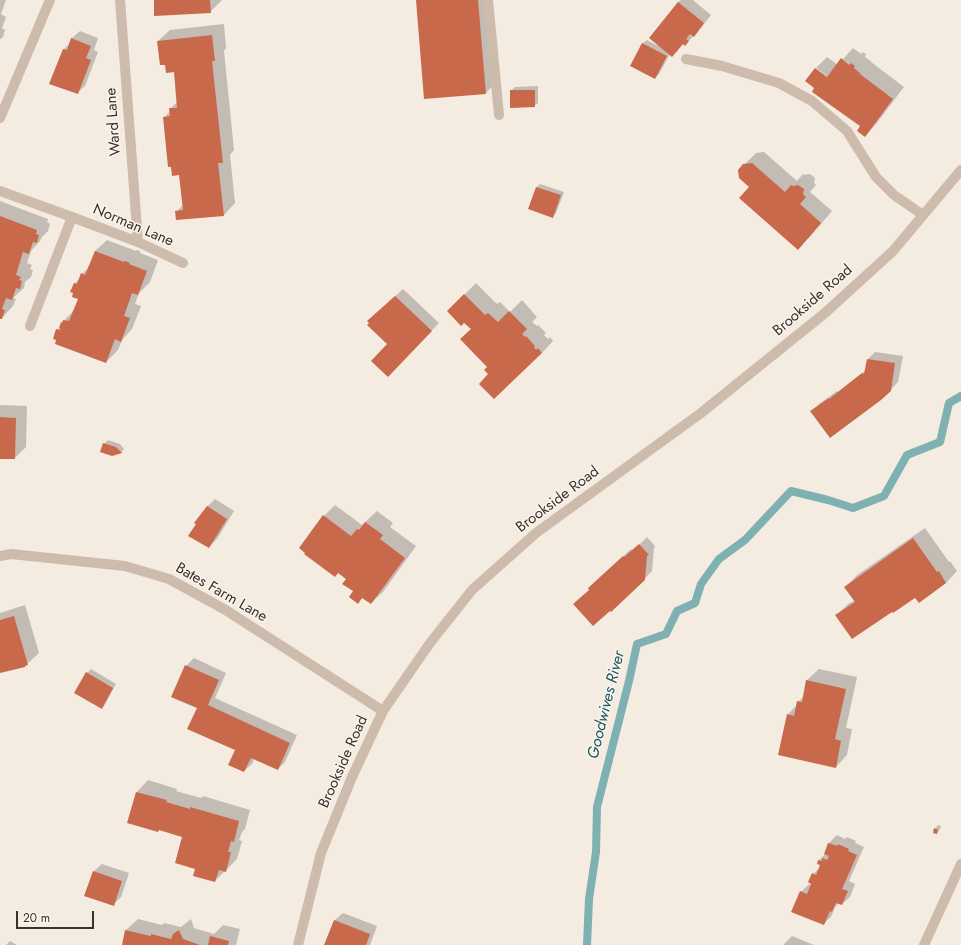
<!DOCTYPE html>
<html>
<head>
<meta charset="utf-8">
<style>
	body { margin:0 }
	#map { position:relative; width:961px; height:945px; overflow:hidden; background:#f4ebe1; font-family:Jost,sans-serif }
	canvas { display:block }
	.scale { position:absolute; left:16px; top:911px; width:78px; height:18px; box-sizing:border-box; border:2px solid #3b302b; border-top:0; padding-left:5px; font-size:12px; line-height:14px; white-space:nowrap; color:#3b302b; -webkit-text-stroke:3px #fbf5ee; paint-order:stroke }
</style>
</head>
<body>
<div id="map">
<canvas width="961" height="945"></canvas>
<div class="scale">20 m</div>
</div>
<script>
const g = document.querySelector('canvas').getContext('2d');
g.lineJoin = 'round';
function paint(path, color) {
  g.fillStyle = color;
  g.fill(path, 'evenodd');
}
function toPath(rows) {
  const path = new Path2D();
  for (const r of rows) {
    path.moveTo(r[0], r[1]);
    for (let i = 2; i < r.length; i += 2) path.lineTo(r[i], r[i + 1]);
  }
  return path;
}
function stroke(path, color, width, dash) {
  g.strokeStyle = color;
  g.lineWidth = width;
  g.lineCap = dash ? 'butt' : 'round';
  g.setLineDash(dash || []);
  g.stroke(path);
}
function label(font, color, halo, rows, align = 'center') {
  g.font = font + ' Jost,sans-serif';
  g.lineWidth = 3;
  g.setLineDash([]);
  g.textBaseline = 'middle';
  g.strokeStyle = halo;
  g.fillStyle = color;
  for (const [text, x, y, turn = 0] of rows) {
    g.save();
    g.translate(x, y);
    g.rotate((+turn || 0) * Math.PI / 180);
    g.textAlign = isNaN(turn) ? turn : align;
    if (halo) g.strokeText(text, 0, 0);
    g.fillText(text, 0, 0);
    g.restore();
  }
}
const shadow = toPath([
	[0,0,6,0,1,14,6,17,2,28,5,30,3,37,0,39],
	[155,0,222,0,210,12],
	[417,0,490,0,497,81,486,93],
	[681,0,693,0,711,15,701,28,685,45,685,40,678,49,679,49,672,56,670,54,659,74,655,78,632,65,643,43,647,40,658,46,678,2],
	[224,24,226,48,224,51,234,150,230,155,235,203,224,215,176,212,184,204,180,174,164,118,170,111,170,109,178,101,175,71,166,63,158,41,170,30],
	[80,31,98,38,94,50,98,52,85,86,77,93,64,49,71,42,72,38],
	[853,48,861,54,863,52,866,54,865,57,872,62,871,62,904,87,876,124,865,136,862,126,827,78,828,77,816,68,827,57,838,65],
	[538,86,538,103,534,106,511,91,515,87],
	[764,152,797,181,803,174,805,175,810,174,815,178,814,183,816,185,810,192,832,211,810,237,798,248,750,187,744,165,756,153],
	[540,184,564,192,556,213,552,217,529,208,537,187],
	[0,201,48,219,47,222,50,224,48,231,42,237,40,241,31,251,27,263,32,265,30,269,33,270,31,277,25,282,24,288,13,298,16,299,13,306,2,318,0,318],
	[107,240,136,251,137,250,140,251,140,253,158,260,150,282,139,293,135,304,141,306,132,329,122,340,118,350,106,362,57,330,60,327,62,323,75,309,79,298,74,284,80,278,82,274,90,266,95,251],
	[476,283,497,304,500,302,510,312,522,300,537,317,532,322,537,326,538,325,546,333,544,335,548,339,550,337,553,341,542,353,489,374,489,367,472,329,464,322,448,311],
	[403,289,439,323,388,375,389,344,376,314],
	[875,352,903,356,898,382,890,390,812,412,819,404,837,391,838,392,866,370,868,359],
	[0,405,27,406,26,447,15,458,0,458],
	[108,440,120,444,124,449,121,453,104,444],
	[215,499,234,511,217,539,209,547,197,524,207,507],
	[335,505,362,525,377,511,393,523,390,527,416,546,383,592,371,603,363,597,358,602,354,591,347,578,324,516],
	[925,528,949,562,950,561,957,571,946,583,919,601,915,596,836,616,848,604,855,600,846,587,857,575],
	[647,537,655,546,654,548,652,571,644,579,590,589,597,581,631,549,633,551],
	[25,605,39,653,27,664,0,672,0,613],
	[194,658,226,673,215,698,297,735,285,762,278,769,254,759,252,764,244,771,236,750,198,708,186,666],
	[91,669,116,684,105,704,102,708,87,673],
	[819,669,857,677,846,728,852,729,847,755,836,767,787,715,797,705,798,702,804,696,807,680],
	[148,780,177,789,176,791,201,798,203,796,250,810,245,829,242,832,239,840,242,841,237,859,215,881,196,868,184,836,128,822,137,792],
	[938,825,941,826,940,829,937,833,935,829],
	[837,835,845,839,847,837,856,841,855,843,864,847,849,881,855,884,850,897,842,904,839,903,835,907,831,917,823,924,801,892,809,884,812,886,813,874,820,867,821,865,818,863,819,860,826,853,825,853,829,843],
	[102,864,129,873,121,897,113,905,85,895,94,871],
	[343,913,377,926,370,945,326,945,335,920],
	[138,919,162,925,164,923,181,927,191,919,194,928,214,934,223,925,240,929,236,945,123,945,126,930],
	[792,936,814,945,783,945],
	[10,941,17,945,6,945]
]);
const stream = toPath([
	[587,945,589,899,596,852,597,807,629,681,637,644,666,634,677,611,695,603,701,584,719,559,745,540,791,491,828,500,853,508,884,496,907,455,940,442,949,403,961,396]
]);
const building = toPath([
	[154,0,210,0,211,13,154,16],
	[416,0,478,0,486,94,424,99],
	[678,2,704,23,694,37,690,34,686,39,689,41,685,46,683,44,672,57,649,38],
	[212,35,215,61,212,61,223,163,218,163,224,216,176,220,175,211,183,210,179,175,172,176,171,167,168,167,163,117,170,116,169,108,177,108,174,72,166,73,165,65,160,65,157,41],
	[71,38,91,46,86,58,91,60,78,94,49,84,63,49,67,50],
	[642,43,667,56,655,79,630,66],
	[841,58,849,65,851,63,855,66,854,68,861,74,860,74,893,99,865,137,857,131,860,126,812,92,814,88,805,81,815,68,827,77],
	[510,90,535,90,535,107,510,108],
	[752,163,785,192,791,185,793,186,798,185,804,189,803,194,806,197,800,204,821,223,798,250,739,198,749,187,739,178,738,170,743,164],
	[536,187,561,195,553,218,528,209],
	[0,216,37,230,36,234,39,235,37,243,33,242,29,254,23,252,16,275,21,277,19,280,22,281,20,289,16,288,12,300,6,298,2,309,5,310,2,319,0,319],
	[95,251,124,262,125,261,130,263,129,264,147,271,138,295,132,293,124,316,130,318,121,342,115,339,106,363,55,344,56,340,53,339,56,329,60,330,60,328,59,328,61,322,62,323,63,320,69,321,78,299,72,297,73,293,70,292,74,283,77,284,81,273,85,275],
	[464,294,485,315,488,313,498,322,509,311,527,329,522,334,525,337,526,336,535,346,534,347,536,350,538,348,542,353,494,399,479,384,488,374,484,370,487,367,460,339,471,329,464,323,461,326,447,311],
	[395,296,432,331,388,377,371,361,387,344,367,325,369,323,367,321],
	[867,359,895,363,891,391,881,400,830,438,810,411,829,398,829,399,862,373,864,374],
	[0,417,16,418,15,459,0,459],
	[103,443,116,447,122,453,112,456,100,452],
	[207,506,227,519,209,548,188,536,196,524,194,523],
	[323,515,351,536,357,529,359,530,365,522,383,535,380,539,405,558,371,604,362,598,358,604,349,597,353,591,342,584,346,579,338,573,335,577,304,554,305,553,299,548],
	[913,538,937,572,939,571,946,583,919,603,915,598,893,613,892,612,852,639,835,615,855,602,844,587],
	[639,544,649,555,647,556,645,580,611,612,610,611,593,626,573,604,589,590,588,588,623,556,624,557],
	[14,616,28,665,25,666,25,667,0,673,0,620],
	[185,665,219,680,208,705,290,743,278,770,251,758,244,772,228,765,235,750,187,729,197,708,171,697],
	[86,672,113,688,102,709,74,693],
	[806,680,846,689,835,739,841,741,836,768,778,755,787,714,794,716,797,701,802,702],
	[136,792,167,800,166,802,190,809,190,807,239,821,234,842,231,841,228,852,231,852,226,872,219,870,215,882,193,876,195,869,175,863,182,837,159,830,158,832,127,823],
	[934,828,938,830,937,834,933,833],
	[828,843,838,846,838,844,849,849,848,851,857,855,842,889,848,891,842,905,836,903,832,912,830,911,824,925,791,912,800,891,807,894,811,884,808,882,812,873,816,875,820,865,817,864,818,860,822,861,822,858,827,860,829,856,824,854],
	[93,871,122,881,114,906,84,896],
	[334,920,370,934,366,945,324,945],
	[125,930,151,936,151,934,171,939,173,934,179,930,183,939,200,945,122,945],
	[210,936,229,941,228,945,208,945]
]);
const minor = toPath([
	[120,0,138,242],
	[488,0,499,115],
	[686,59,722,66,779,83,812,101,847,131,876,177,894,195,923,215],
	[0,118,50,0],
	[0,191,72,217,138,242,183,263],
	[30,326,72,217],
	[0,556,11,554,125,566,169,579,224,609,383,711],
	[298,945,321,853,352,777,383,711,430,643,472,590,536,533,701,413,825,313,893,251,961,170],
	[924,945,961,864]
]);
const streetNames = [
	["Ward Lane",114,122,-94],
	["Norman Lane",133,226,23],
	["Brookside Road",813,301,-41],
	["Brookside Road",558,500,-37],
	["Bates Farm Lane",221,593,30],
	["Brookside Road",344,762,-66]
];
const waterNames = [
	["Goodwives River",607,705,-76]
];
paint(shadow, '#0003');
stroke(stream, '#7fb0b2', 8);
paint(building, '#c8694b');
stroke(minor, '#cdbbac', 10);
label('15px', '#3b302b', '#fbf5ee', streetNames);
label('italic 16px', '#1f5a5e', '#fbf5ee', waterNames);
</script>
</body>
</html>
